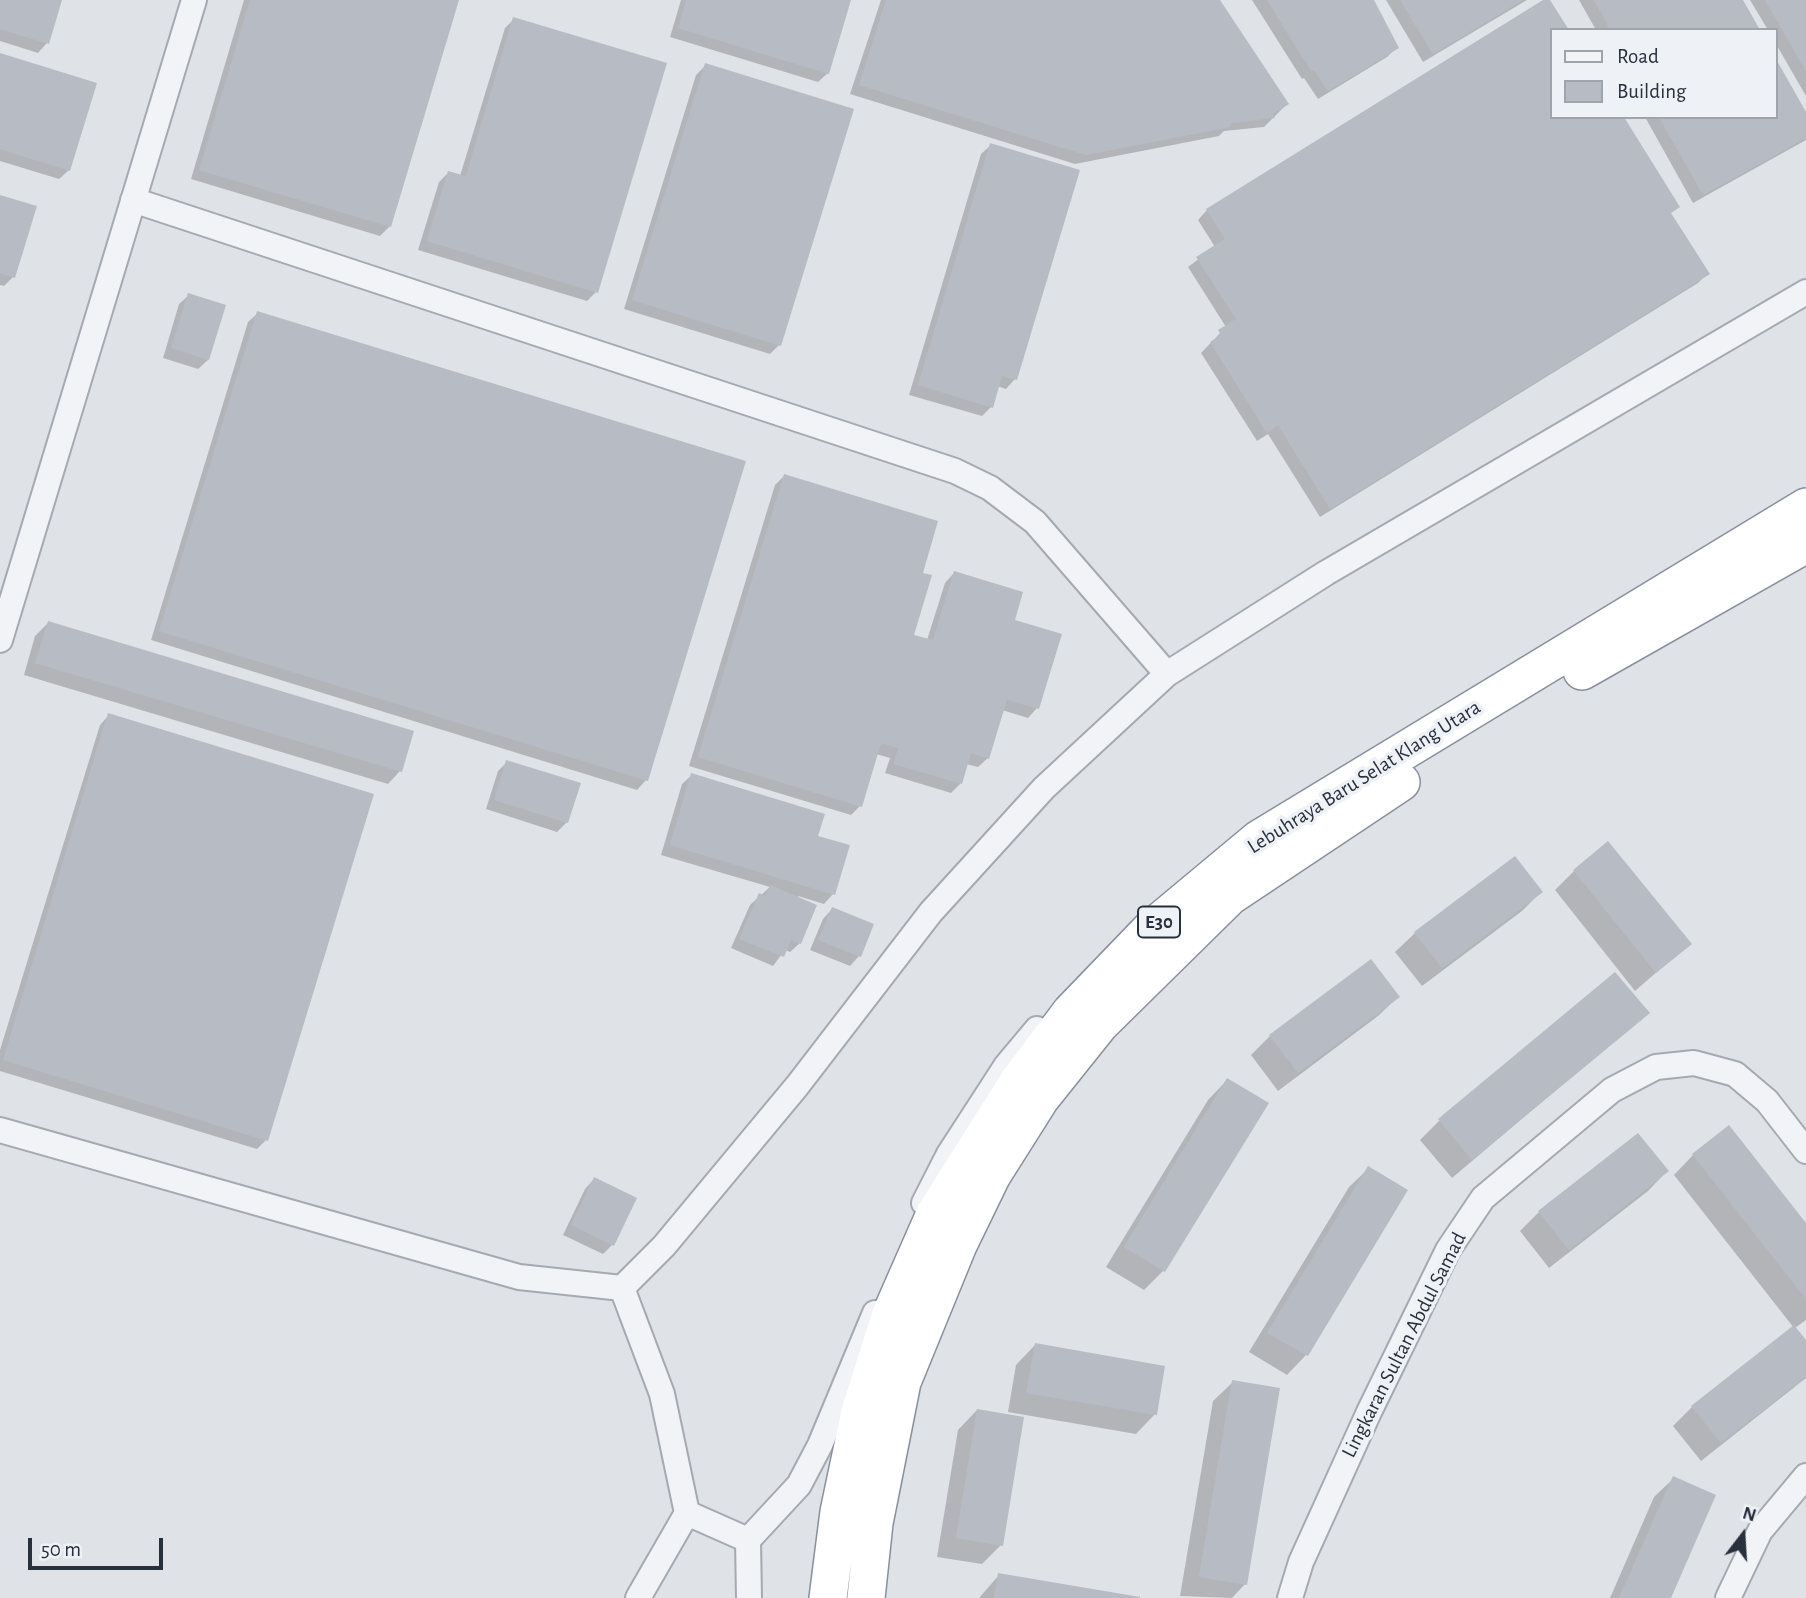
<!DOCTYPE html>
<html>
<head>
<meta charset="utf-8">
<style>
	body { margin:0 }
	#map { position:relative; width:1806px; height:1598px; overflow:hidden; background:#dfe2e7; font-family:"Alegreya Sans",sans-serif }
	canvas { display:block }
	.legend { position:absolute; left:1550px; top:28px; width:228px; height:91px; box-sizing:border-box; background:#eef1f5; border:2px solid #9fa4ab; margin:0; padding:9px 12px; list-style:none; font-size:21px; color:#29303d }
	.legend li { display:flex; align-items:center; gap:14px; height:35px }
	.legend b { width:35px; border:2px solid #9fa4ab }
	.north { position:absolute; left:1708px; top:1500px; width:70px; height:70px; -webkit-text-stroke:5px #eef1f5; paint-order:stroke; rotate:17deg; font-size:19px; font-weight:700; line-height:28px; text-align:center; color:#29303d }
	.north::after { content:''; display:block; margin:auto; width:24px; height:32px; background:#29303d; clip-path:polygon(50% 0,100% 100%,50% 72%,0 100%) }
	.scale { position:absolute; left:28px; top:1538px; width:135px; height:32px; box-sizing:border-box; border:4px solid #29303d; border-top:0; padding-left:9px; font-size:21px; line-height:24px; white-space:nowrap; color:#29303d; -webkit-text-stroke:5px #eef1f5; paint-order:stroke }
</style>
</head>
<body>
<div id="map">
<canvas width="1806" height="1598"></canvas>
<ul class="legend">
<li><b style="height:9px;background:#f1f3f6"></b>Road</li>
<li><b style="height:19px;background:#b7bbc4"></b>Building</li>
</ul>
<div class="north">N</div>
<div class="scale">50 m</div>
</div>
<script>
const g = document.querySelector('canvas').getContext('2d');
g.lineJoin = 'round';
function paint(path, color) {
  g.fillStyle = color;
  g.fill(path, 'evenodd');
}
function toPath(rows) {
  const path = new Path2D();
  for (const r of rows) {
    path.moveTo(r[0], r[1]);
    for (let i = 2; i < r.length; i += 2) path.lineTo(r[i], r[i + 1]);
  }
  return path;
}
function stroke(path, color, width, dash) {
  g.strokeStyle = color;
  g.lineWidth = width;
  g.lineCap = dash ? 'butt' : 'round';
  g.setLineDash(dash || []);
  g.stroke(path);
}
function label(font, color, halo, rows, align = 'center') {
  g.font = font + ' "Alegreya Sans",sans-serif';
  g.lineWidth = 7;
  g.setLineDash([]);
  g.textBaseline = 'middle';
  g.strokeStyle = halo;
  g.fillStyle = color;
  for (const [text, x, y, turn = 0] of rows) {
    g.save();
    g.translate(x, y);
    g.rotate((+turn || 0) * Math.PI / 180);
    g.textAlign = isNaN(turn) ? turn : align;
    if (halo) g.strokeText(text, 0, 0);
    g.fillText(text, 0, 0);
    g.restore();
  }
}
const shadow = toPath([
	[0,0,61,0,47,43,38,53,0,41],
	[244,0,453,0,390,226,380,236,191,179],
	[681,0,849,0,828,73,818,82,670,37],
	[881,0,1218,0,1287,104,1264,127,1224,131,1219,136,1075,164,850,94],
	[1252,0,1372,0,1397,47,1387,57,1318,99,1304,78,1302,79],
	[1386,0,1527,0,1423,62],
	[1548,0,1552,30,1552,117,1678,206,1670,214,1707,274,1698,283,1320,517,1268,434,1257,441,1201,353,1226,327,1188,267,1215,247,1198,220,1207,210],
	[1579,0,1741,0,1758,30,1596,30],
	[1750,0,1806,0,1806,96,1776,44,1776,30,1768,30],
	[514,19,596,292,587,301,418,250,439,182,448,173,460,176,505,28],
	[0,55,69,170,59,179,0,161],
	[706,65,779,345,770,354,624,309,696,75],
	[1806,116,1806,140,1693,203,1645,117],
	[991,145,1015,379,1006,389,997,386,991,407,982,416,909,395,981,154],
	[0,197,13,277,4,286,0,285],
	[189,295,208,360,198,369,163,358,179,304],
	[258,313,646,780,637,790,151,640,248,322],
	[784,476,921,574,912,636,927,640,945,583,954,573,1012,621,1037,708,1028,718,1002,710,988,758,978,767,966,764,960,784,951,793,885,773,890,758,876,754,860,806,851,815,689,766,775,485],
	[48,623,400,771,388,784,24,675,35,636],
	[109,715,266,1140,257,1149,0,1071,0,1050,100,725],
	[507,762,567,822,557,832,486,809,498,771],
	[692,775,816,837,833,894,824,904,798,896,800,943,790,952,785,950,773,966,731,948,750,905,770,887,661,855,682,784],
	[1515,858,1541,892,1522,911,1422,986,1395,952,1415,933],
	[1574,871,1689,944,1635,991,1555,890],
	[832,909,859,956,850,966,810,950,823,919],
	[1398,997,1378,1016,1278,1091,1251,1055,1270,1036],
	[1647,1013,1452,1178,1420,1140,1439,1121],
	[1227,1080,1163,1271,1144,1290,1106,1267,1208,1100],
	[1693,1155,1806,1226,1806,1320,1795,1328,1806,1343,1806,1378,1701,1461,1673,1426,1692,1407,1794,1328,1674,1175],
	[1369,1168,1406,1190,1306,1355,1287,1375,1249,1352,1349,1187],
	[1667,1171,1648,1191,1549,1268,1520,1231,1539,1212],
	[594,1179,612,1245,603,1254,563,1235,585,1189],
	[1035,1345,1155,1414,1136,1434,1008,1412,1016,1365],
	[1233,1382,1245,1584,1232,1598,1180,1596,1213,1401],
	[977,1410,1001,1545,982,1564,937,1557,958,1430],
	[1674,1478,1669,1598,1610,1598,1654,1497],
	[999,1575,1138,1598,979,1598]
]);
const building = toPath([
	[0,0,62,0,49,44,0,29],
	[250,0,459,0,391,227,199,170],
	[686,0,851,0,829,74,678,28],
	[886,0,1220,0,1289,104,1273,114,1275,118,1231,123,1230,127,1086,155,859,85],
	[1267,0,1374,0,1399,48,1328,91,1314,70,1311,71],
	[1400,0,1523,0,1433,54],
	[1543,0,1550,0,1569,30,1552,30,1552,117,1624,117,1680,207,1671,213,1710,274,1330,509,1278,425,1267,433,1210,342,1221,335,1218,330,1236,319,1196,257,1225,239,1206,209],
	[1594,0,1743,0,1760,30,1610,30],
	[1765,0,1806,0,1806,71],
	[513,17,667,63,598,293,427,241,448,171,466,176],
	[0,53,97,83,70,171,0,149],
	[1776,59,1806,112,1806,138,1703,195,1659,117,1776,117],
	[705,63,854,109,781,346,632,300],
	[990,143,1080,170,1017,380,1002,376,993,408,918,385],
	[0,195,37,206,15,278,0,273],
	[188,293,226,305,209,360,171,348],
	[257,311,746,461,648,781,159,631],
	[784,474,938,521,923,573,932,575,914,635,933,640,954,571,1023,592,1015,620,1062,634,1039,709,1007,700,989,759,971,753,962,784,894,764,898,748,881,743,862,807,698,757],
	[48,621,414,731,402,772,35,663],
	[108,713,374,794,268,1141,3,1060],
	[506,760,581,783,568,823,494,800],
	[691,773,825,814,818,836,850,845,835,895,670,845],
	[1608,841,1692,944,1656,973,1573,870],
	[1515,856,1543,892,1442,968,1414,932],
	[770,885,817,905,801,944,791,940,784,957,739,939,759,893,766,896],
	[832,907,874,924,861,957,818,940],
	[1371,959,1400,997,1298,1073,1269,1035],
	[1615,972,1650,1013,1472,1160,1438,1119],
	[1227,1078,1269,1103,1165,1272,1124,1247],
	[1729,1125,1806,1223,1806,1299,1692,1154],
	[1638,1133,1669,1171,1569,1250,1538,1211],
	[1368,1166,1408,1190,1308,1356,1267,1333],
	[594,1177,637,1198,614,1246,571,1225],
	[1794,1325,1806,1340,1806,1377,1721,1443,1691,1406],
	[1035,1343,1165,1366,1157,1415,1026,1393],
	[1232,1380,1280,1388,1247,1585,1199,1577],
	[977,1409,1024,1417,1003,1546,956,1538],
	[1673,1476,1716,1495,1671,1598,1619,1598],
	[998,1573,1140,1597,1140,1598,994,1598]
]);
const minor = toPath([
	[133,200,955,471,990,488,1035,522,1167,674],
	[0,640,194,0],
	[0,1130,519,1277,622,1288,662,1394,687,1513,748,1540],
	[924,1203,949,1154,1006,1066,1037,1029],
	[622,1288,664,1246,797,1086,931,912,1044,788,1167,674,1326,573,1806,292],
	[638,1598,687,1513],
	[749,1598,748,1540,799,1485,820,1445,875,1313],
	[1290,1598,1301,1562,1369,1412,1448,1250,1483,1198,1612,1090,1656,1067,1694,1063,1735,1074,1767,1101,1806,1151],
	[1728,1598,1760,1531,1806,1476]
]);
const highway = toPath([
	[1582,671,1806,544],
	[828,1598,839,1512,860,1412,891,1314,935,1214,1019,1081,1071,1012,1151,929,1259,839,1806,507],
	[866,1598,874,1523,902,1382,958,1245,992,1175,1040,1099,1100,1024,1230,896,1401,782]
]);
const shields = [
	[1159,922,42]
];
const shieldNames = [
	["E30",1159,922]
];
const streetNames = [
	["Lebuhraya Baru Selat Klang Utara",1364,777,-32],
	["Lingkaran Sultan Abdul Samad",1404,1345,-63]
];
paint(shadow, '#0003');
paint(building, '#b7bbc4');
stroke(minor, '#a5a9b1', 28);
stroke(highway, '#88909d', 40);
stroke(minor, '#f1f3f6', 24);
stroke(highway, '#fff', 37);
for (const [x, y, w] of shields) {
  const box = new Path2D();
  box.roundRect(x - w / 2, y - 15.5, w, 31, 5);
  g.fillStyle = '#eef1f5';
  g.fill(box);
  stroke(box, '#29303d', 2);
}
label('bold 19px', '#29303d', null, shieldNames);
label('21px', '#29303d', '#eef1f5', streetNames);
</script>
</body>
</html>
